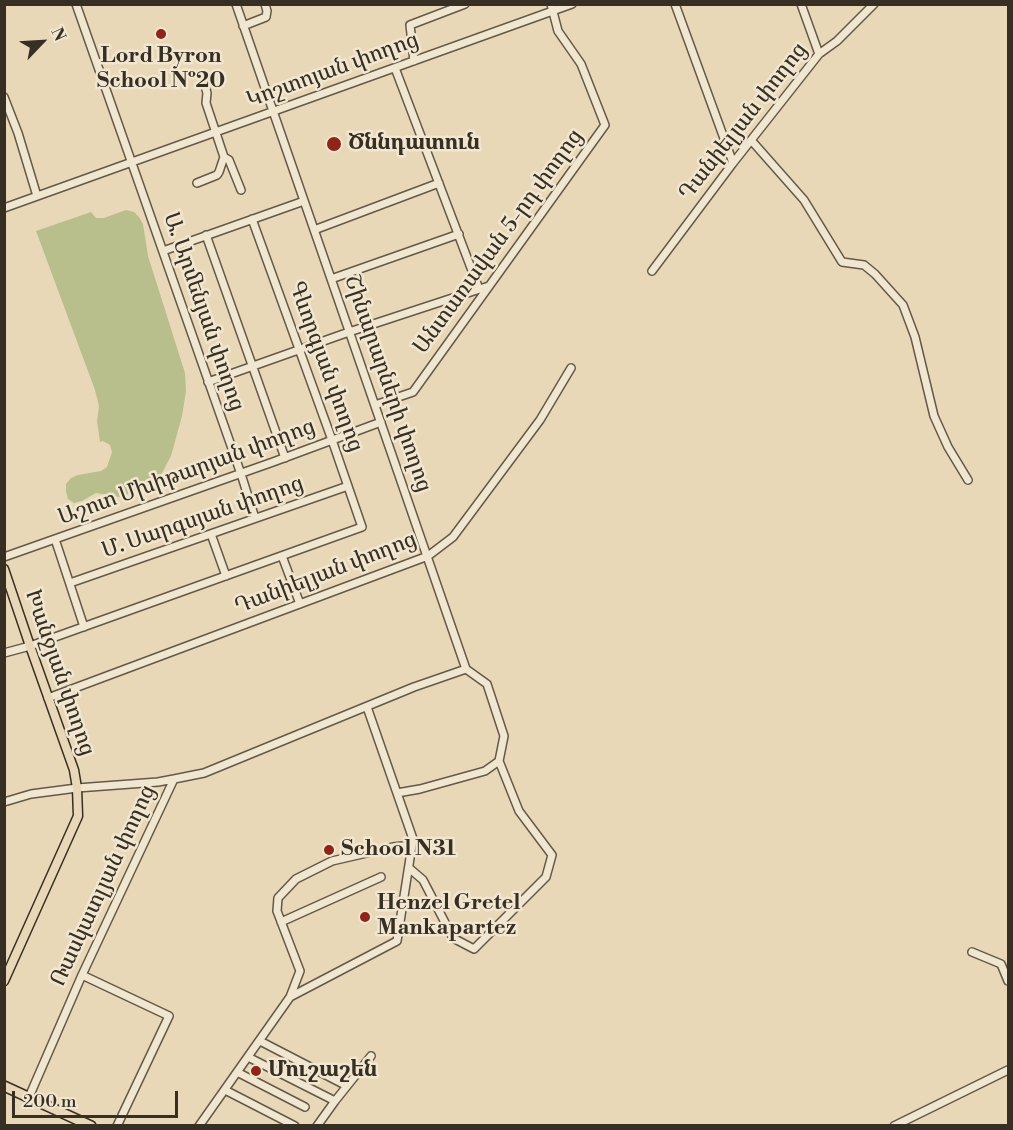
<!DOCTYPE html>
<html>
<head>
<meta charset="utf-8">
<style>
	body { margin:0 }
	#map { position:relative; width:1013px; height:1130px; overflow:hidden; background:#e9d8b7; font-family:"Libre Bodoni",serif }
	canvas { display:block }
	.frame { position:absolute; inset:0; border:6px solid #382f24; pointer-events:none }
	.north { position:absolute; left:12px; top:12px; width:60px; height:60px; -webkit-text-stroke:4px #f1e6d0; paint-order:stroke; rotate:65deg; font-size:16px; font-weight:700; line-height:24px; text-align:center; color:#382f24 }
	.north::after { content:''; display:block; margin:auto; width:21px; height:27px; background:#382f24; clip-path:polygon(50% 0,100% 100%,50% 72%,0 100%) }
	.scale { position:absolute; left:12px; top:1091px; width:166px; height:27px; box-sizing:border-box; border:3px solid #382f24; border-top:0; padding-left:8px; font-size:18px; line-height:21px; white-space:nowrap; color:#382f24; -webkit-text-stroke:4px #f1e6d0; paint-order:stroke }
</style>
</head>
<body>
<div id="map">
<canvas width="1013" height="1130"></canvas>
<div class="frame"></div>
<div class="north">N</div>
<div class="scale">200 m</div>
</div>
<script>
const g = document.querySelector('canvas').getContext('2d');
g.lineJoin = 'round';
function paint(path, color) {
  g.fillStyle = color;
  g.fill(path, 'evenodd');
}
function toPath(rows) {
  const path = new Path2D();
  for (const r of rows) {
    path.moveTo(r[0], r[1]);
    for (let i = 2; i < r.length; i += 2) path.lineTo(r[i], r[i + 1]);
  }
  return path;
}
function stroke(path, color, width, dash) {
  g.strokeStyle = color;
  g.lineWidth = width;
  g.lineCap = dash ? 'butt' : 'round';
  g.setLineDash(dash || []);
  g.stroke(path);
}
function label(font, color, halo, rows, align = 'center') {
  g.font = font + ' "Libre Bodoni","Noto Serif Armenian",serif';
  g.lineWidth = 5;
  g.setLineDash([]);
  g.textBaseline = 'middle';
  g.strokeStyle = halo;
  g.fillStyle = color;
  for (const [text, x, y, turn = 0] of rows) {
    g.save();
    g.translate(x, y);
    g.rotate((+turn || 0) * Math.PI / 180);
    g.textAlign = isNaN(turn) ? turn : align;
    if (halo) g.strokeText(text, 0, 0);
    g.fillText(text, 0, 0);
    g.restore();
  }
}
const green = toPath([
	[126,210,134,212,139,217,143,224,148,256,185,373,186,391,182,416,171,456,162,473,150,487,119,497,96,493,82,501,74,503,68,499,66,492,66,484,71,478,78,475,101,471,107,467,112,452,110,445,103,441,100,442,97,421,99,406,95,390,36,231,91,212,96,218,104,218]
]);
const minor = toPath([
	[76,4,241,474,255,518],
	[236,4,466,669],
	[675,4,733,163],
	[801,4,819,54],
	[243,26,266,17,267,11,265,4],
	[414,61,410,25,465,4],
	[395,68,479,289],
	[203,79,207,93,206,103,224,157,229,160,241,190],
	[4,97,18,133,37,196],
	[751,140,804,200,842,262,864,265,875,274,903,305,915,337,934,416,948,447,968,480],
	[197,183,217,175,219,172,224,157],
	[4,208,572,4],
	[314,230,439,183],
	[206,235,285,458],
	[163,251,304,201],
	[652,271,733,163,819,54,837,41,874,4],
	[331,279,459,234],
	[208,382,349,332,489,286],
	[375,405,413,392,605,125,581,64,558,31,551,4],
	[211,534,226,576],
	[55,539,84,627],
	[282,556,300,604],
	[4,557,273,462,381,422],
	[70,583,348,486],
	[4,653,30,646,362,527,332,440,252,219],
	[48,698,428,556,453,537,540,420,571,368],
	[397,793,420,789,485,771,499,761,504,736,487,684,466,669],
	[4,802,31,794,77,788,158,782,174,779],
	[409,868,423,880,453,938,474,949,546,877,552,855,519,811,499,761],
	[281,922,381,877],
	[972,952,1001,964,1008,981],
	[82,975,169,1016,117,1126],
	[290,997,300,971,277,911,278,898,296,879,332,861,393,847,412,845],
	[260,1041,347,1086],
	[248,1057,335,1101],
	[237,1072,305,1107],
	[225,1090,295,1126],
	[29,1097,82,975,174,779,204,773,414,687,466,669],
	[199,1126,290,997,397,941,413,839,367,707],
	[317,1126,335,1101,371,1056],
	[894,1126,1008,1070]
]);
const major = toPath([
	[4,569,30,646,74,770,77,788,78,816,4,981]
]);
const highway = toPath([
	[4,1086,91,1126]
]);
const markers = [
	[161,34,6,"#8f2418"],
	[334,144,8,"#8f2418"],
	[329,850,6,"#8f2418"],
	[365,917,6,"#8f2418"],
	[256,1071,6,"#8f2418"]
];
const poiNames = [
	["Lord Byron",161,57,"center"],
	["School №20",161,82,"center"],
	["Ծննդատուն",348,144],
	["School N31",341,850],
	["Henzel Gretel",377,904],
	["Mankapartez",377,929],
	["Մուշաշեն",268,1071]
];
const streetNames = [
	["Կոշտոյան փողոց",333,71,-20],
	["Դանիելյան փողոց",744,122,-52],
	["Անտառավան 5-րդ փողոց",499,242,-54],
	["Ա. Արմենյան փողոց",203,312,71],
	["Գևորգյան փողոց",325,367,70],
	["Շինարարների փողոց",387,384,71],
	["Աշոտ Մխիթարյան փողոց",187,473,-20],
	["Մ. Սարգսյան փողոց",203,518,-19],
	["Դանիելյան փողոց",326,574,-21],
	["Խանջյան փողոց",59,673,71],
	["Ռասկատլյան փողոց",104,886,-65]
];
paint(green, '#b9be8d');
stroke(minor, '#645949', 10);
stroke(major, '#382f24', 11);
stroke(highway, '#382f24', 12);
stroke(minor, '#f1e6d0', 7);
stroke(major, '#e9d8b7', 8);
stroke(highway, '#e9d8b7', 9);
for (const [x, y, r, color] of markers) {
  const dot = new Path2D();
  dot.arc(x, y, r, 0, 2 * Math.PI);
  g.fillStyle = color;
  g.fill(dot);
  stroke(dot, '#f1e6d0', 2);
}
label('bold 22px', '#382f24', '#f1e6d0', poiNames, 'left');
label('22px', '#382f24', '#f1e6d0', streetNames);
</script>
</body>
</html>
